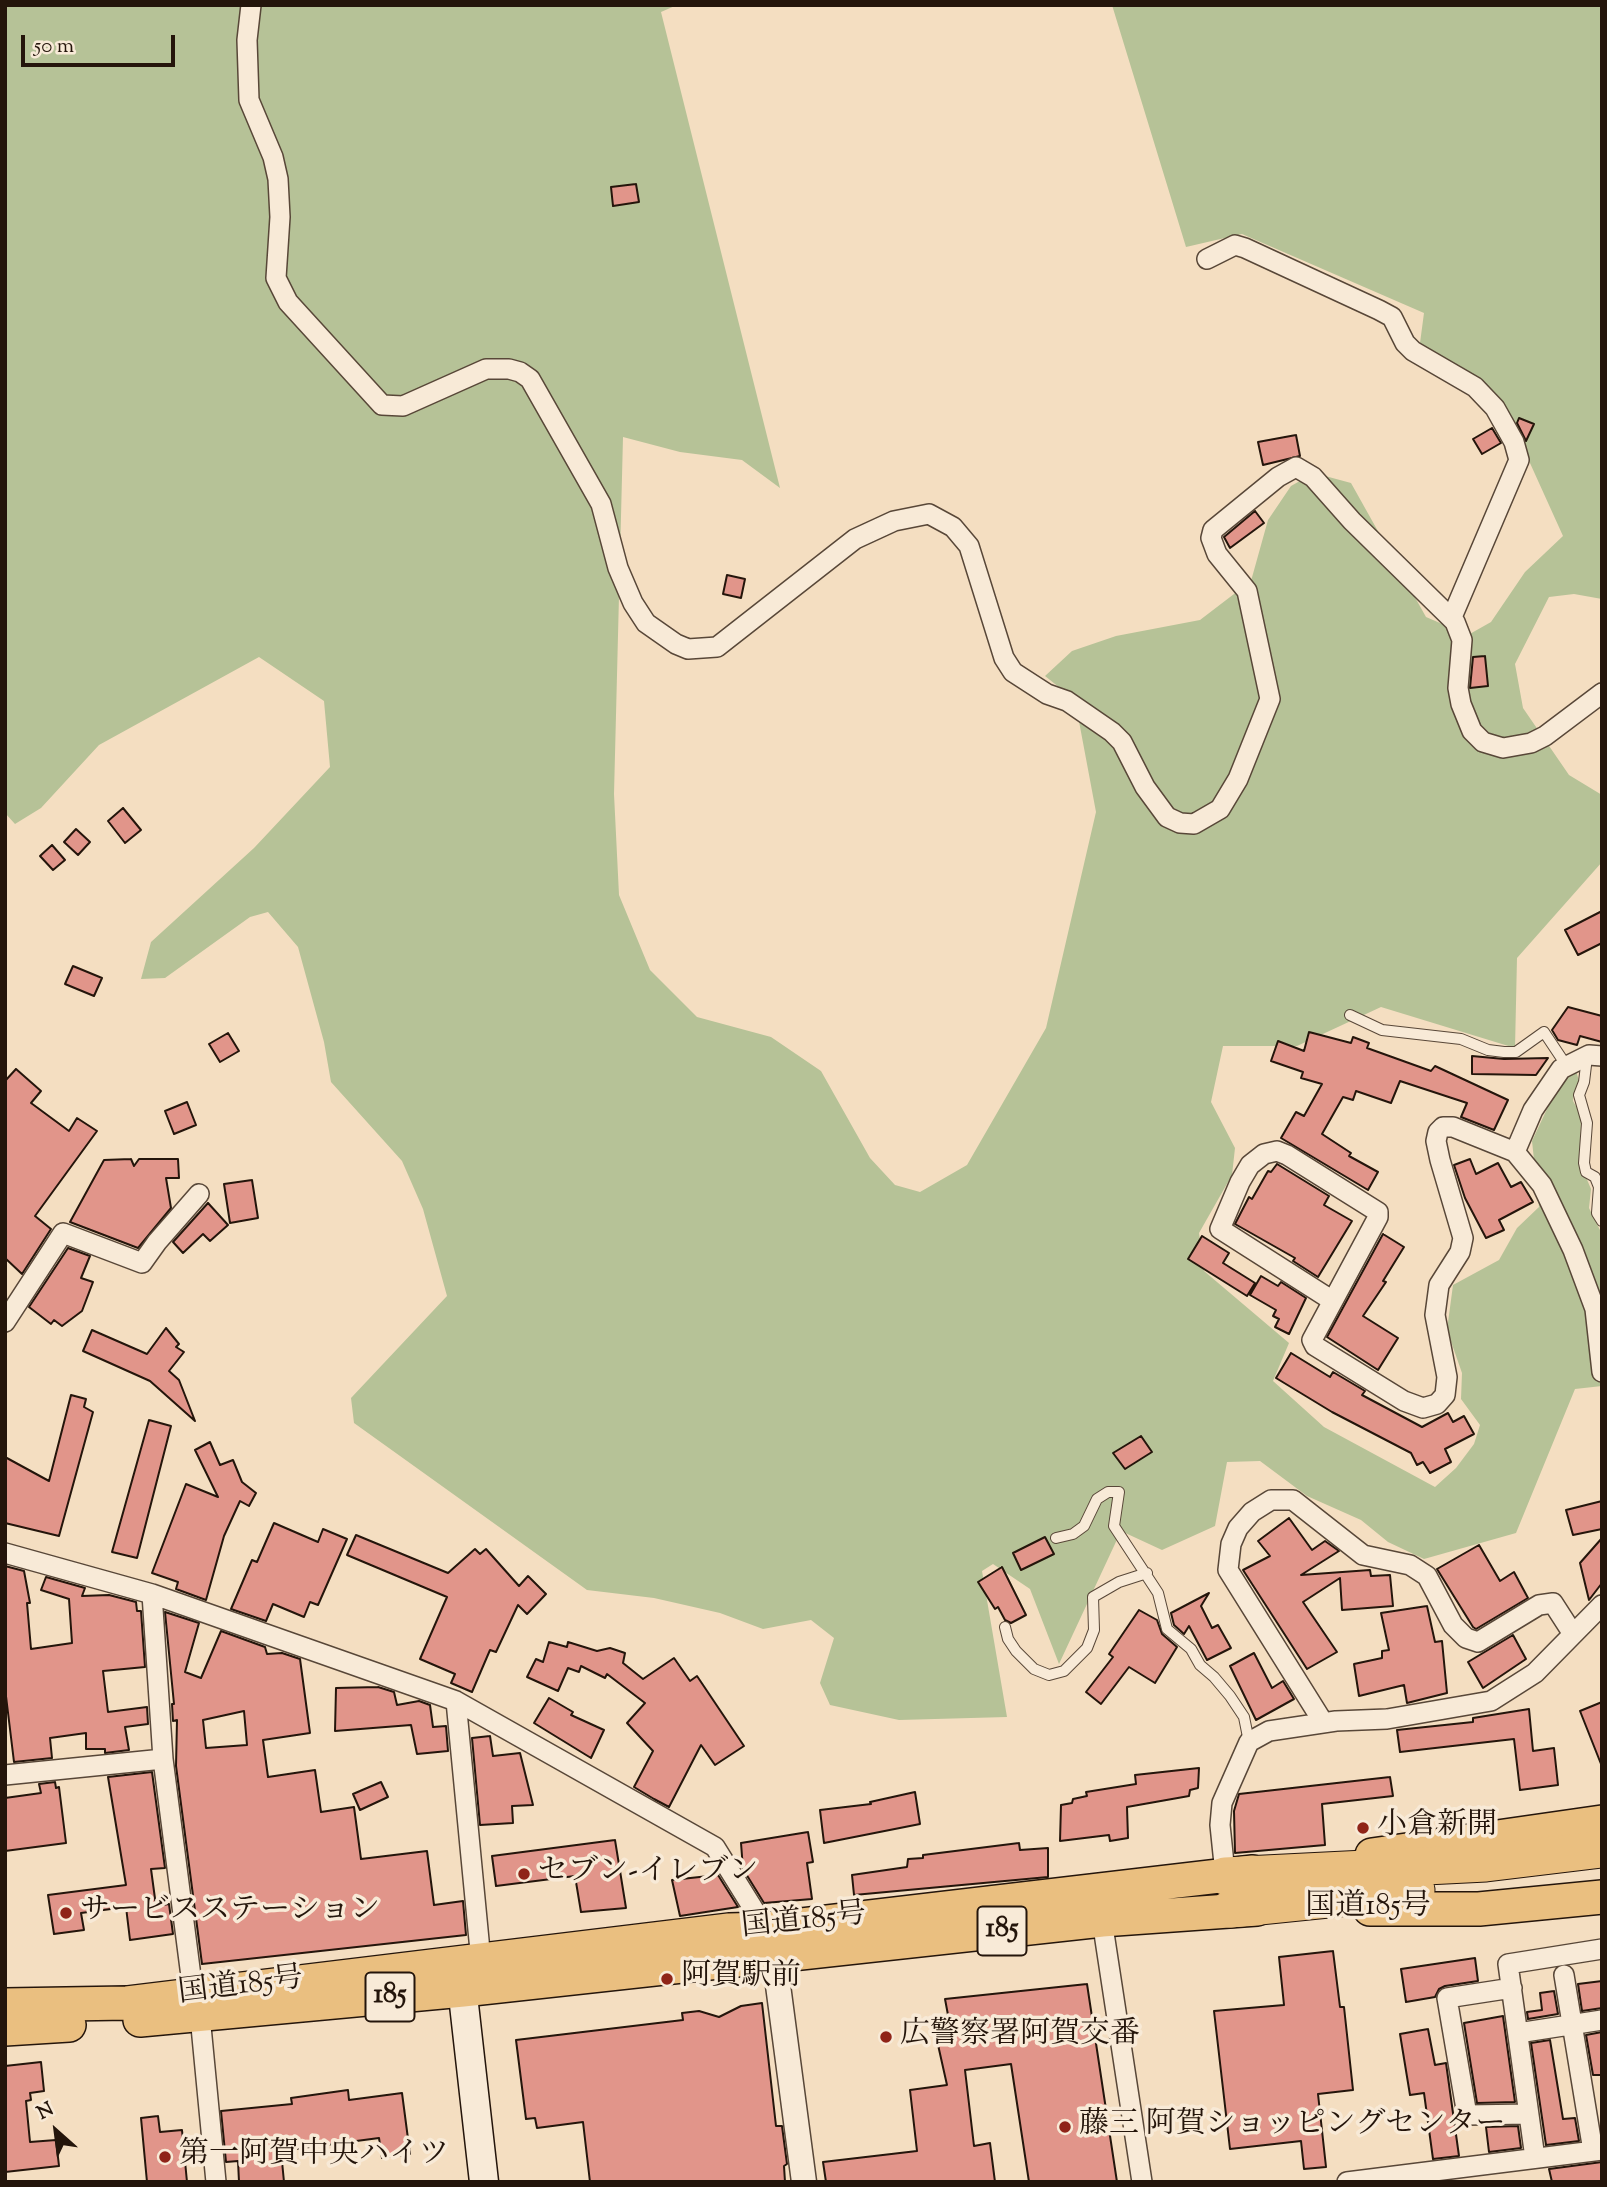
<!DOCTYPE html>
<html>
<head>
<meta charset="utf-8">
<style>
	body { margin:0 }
	#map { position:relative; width:1607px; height:2187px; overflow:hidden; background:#f4dec1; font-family:"Sorts Mill Goudy",serif }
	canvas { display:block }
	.frame { position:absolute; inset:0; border:7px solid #24150b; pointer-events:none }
	.north { position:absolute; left:21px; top:2096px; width:70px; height:70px; -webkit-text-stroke:5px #f8ead7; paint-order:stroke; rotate:332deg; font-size:19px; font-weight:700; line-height:28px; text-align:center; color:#24150b }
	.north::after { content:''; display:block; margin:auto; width:24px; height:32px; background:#24150b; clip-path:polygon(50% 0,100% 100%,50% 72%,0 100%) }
	.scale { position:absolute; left:21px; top:35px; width:154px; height:32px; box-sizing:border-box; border:4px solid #24150b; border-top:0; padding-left:9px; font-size:21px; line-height:24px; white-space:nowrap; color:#24150b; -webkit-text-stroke:5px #f8ead7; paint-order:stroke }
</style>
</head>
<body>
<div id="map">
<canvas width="1607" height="2187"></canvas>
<div class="frame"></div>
<div class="north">N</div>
<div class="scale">50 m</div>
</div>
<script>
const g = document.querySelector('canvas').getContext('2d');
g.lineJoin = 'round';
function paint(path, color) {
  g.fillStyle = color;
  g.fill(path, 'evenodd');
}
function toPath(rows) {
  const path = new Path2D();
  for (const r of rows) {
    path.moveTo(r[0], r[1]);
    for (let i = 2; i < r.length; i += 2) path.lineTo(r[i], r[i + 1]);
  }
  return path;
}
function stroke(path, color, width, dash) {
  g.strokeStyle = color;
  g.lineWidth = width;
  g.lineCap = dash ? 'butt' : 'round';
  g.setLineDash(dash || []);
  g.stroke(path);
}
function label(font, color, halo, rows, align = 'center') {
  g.font = font + ' "Sorts Mill Goudy","Noto Serif JP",serif';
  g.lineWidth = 7;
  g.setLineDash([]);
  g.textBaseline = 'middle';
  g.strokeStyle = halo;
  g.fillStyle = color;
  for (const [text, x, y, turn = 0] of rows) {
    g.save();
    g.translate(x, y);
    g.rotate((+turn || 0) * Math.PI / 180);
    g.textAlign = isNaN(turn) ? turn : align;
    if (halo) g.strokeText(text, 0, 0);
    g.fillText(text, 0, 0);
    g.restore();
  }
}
const green = toPath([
	[5,5,677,5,661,12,780,488,742,460,680,452,623,437,614,794,619,895,650,970,697,1017,771,1037,821,1071,870,1158,895,1185,920,1192,967,1165,1046,1028,1096,812,1075,700,1045,676,1072,651,1116,636,1200,620,1251,581,1268,520,1291,486,1314,473,1351,483,1426,617,1468,635,1491,622,1525,572,1563,536,1501,399,1420,343,1424,313,1242,234,1186,247,1112,5,1602,5,1602,599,1574,594,1549,597,1515,664,1523,708,1569,775,1602,795,1602,862,1517,958,1515,1048,1381,1007,1297,1046,1223,1046,1211,1102,1235,1148,1232,1175,1199,1233,1204,1271,1289,1343,1273,1381,1324,1427,1435,1487,1456,1468,1474,1444,1480,1425,1461,1399,1462,1373,1447,1330,1453,1285,1499,1260,1517,1228,1539,1207,1532,1141,1554,1094,1564,1078,1576,1071,1580,1084,1574,1092,1573,1101,1581,1115,1580,1163,1591,1189,1589,1208,1602,1234,1602,1386,1575,1389,1516,1533,1424,1559,1388,1542,1361,1520,1307,1496,1260,1461,1227,1462,1215,1526,1162,1550,1121,1531,1059,1664,1030,1589,993,1564,982,1571,1007,1717,899,1720,830,1705,820,1683,834,1638,811,1620,763,1629,720,1613,654,1598,587,1590,354,1423,351,1398,447,1296,423,1209,402,1161,331,1082,324,1042,298,947,268,912,250,917,165,978,141,979,151,942,254,848,330,767,324,701,259,657,99,745,41,808,15,824,5,813]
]);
const building = toPath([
	[636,184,639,202,613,206,611,187,636,184],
	[1519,418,1534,424,1526,441,1517,423,1519,418],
	[1492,428,1501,443,1482,454,1473,439,1492,428],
	[1296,435,1300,456,1263,465,1258,442,1296,435],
	[1255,511,1264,523,1230,548,1224,537,1255,511],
	[727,575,745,579,741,598,723,594,727,575],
	[1485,656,1488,686,1470,688,1473,657,1485,656],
	[123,808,141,830,125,843,108,821,123,808],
	[76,829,90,842,78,855,64,842,76,829],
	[52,845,65,860,53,870,40,856,52,845],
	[1602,911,1602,943,1578,955,1565,930,1602,911],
	[73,966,102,978,94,996,65,984,73,966],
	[1568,1007,1602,1016,1602,1042,1580,1036,1577,1045,1558,1040,1552,1030,1568,1007],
	[1309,1032,1351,1043,1353,1037,1369,1043,1367,1048,1431,1071,1435,1066,1508,1100,1494,1130,1461,1117,1467,1103,1400,1081,1391,1103,1356,1091,1353,1100,1343,1097,1322,1134,1351,1153,1349,1156,1378,1172,1368,1190,1281,1138,1296,1112,1304,1116,1322,1084,1301,1078,1303,1072,1271,1061,1278,1041,1304,1051,1309,1032],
	[228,1033,239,1051,220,1062,209,1044,228,1033],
	[1472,1056,1504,1059,1548,1058,1536,1075,1472,1074,1472,1056],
	[16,1069,41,1091,31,1103,69,1131,77,1118,97,1131,35,1216,51,1229,22,1274,5,1258,5,1081,16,1069],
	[187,1102,196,1125,174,1134,165,1111,187,1102],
	[131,1159,134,1166,139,1159,178,1159,179,1178,166,1178,171,1208,138,1248,70,1222,104,1160,131,1159],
	[1470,1159,1476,1174,1498,1163,1511,1187,1521,1182,1533,1202,1499,1220,1504,1230,1486,1238,1465,1198,1454,1165,1470,1159],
	[1277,1164,1329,1196,1324,1205,1352,1221,1318,1277,1293,1261,1295,1258,1235,1224,1249,1197,1252,1199,1268,1171,1271,1172,1277,1164],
	[252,1180,258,1218,230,1223,224,1184,252,1180],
	[208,1203,228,1225,210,1241,203,1234,183,1253,173,1242,208,1203],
	[1383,1234,1404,1247,1383,1281,1386,1282,1363,1316,1398,1338,1378,1370,1327,1337,1383,1234],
	[1202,1236,1229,1253,1223,1263,1255,1283,1247,1296,1188,1259,1202,1236],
	[68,1248,90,1256,81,1278,93,1282,82,1311,62,1326,54,1320,51,1324,29,1307,68,1248],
	[1261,1276,1278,1286,1281,1282,1306,1298,1289,1334,1275,1327,1279,1319,1273,1316,1276,1310,1250,1295,1261,1276],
	[166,1328,179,1344,176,1347,184,1352,169,1371,179,1380,195,1421,150,1381,83,1351,92,1330,147,1354,166,1328],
	[1291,1353,1330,1377,1333,1372,1365,1391,1362,1395,1422,1427,1448,1413,1453,1422,1464,1416,1474,1434,1445,1449,1451,1462,1430,1473,1423,1462,1417,1465,1411,1453,1332,1412,1276,1378,1291,1353],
	[71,1395,86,1399,84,1407,93,1412,59,1536,5,1523,5,1457,49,1481,71,1395],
	[149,1420,171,1426,137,1558,112,1552,149,1420],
	[1141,1436,1152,1452,1125,1469,1113,1453,1141,1436],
	[210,1442,220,1465,233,1460,242,1482,256,1493,249,1506,240,1501,224,1536,206,1600,176,1589,178,1582,152,1573,186,1484,218,1497,195,1450,210,1442],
	[1602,1501,1602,1529,1573,1535,1566,1510,1602,1501],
	[1289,1518,1312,1550,1325,1541,1339,1551,1301,1575,1370,1570,1371,1576,1390,1575,1393,1606,1342,1610,1340,1578,1303,1602,1337,1652,1307,1669,1243,1570,1270,1556,1258,1541,1289,1518],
	[274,1523,318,1542,323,1529,347,1539,318,1605,310,1602,304,1617,273,1604,266,1621,231,1609,252,1560,257,1562,274,1523],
	[356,1535,448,1573,475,1549,480,1554,486,1549,519,1586,528,1576,546,1594,527,1614,518,1605,496,1652,490,1650,472,1692,451,1683,455,1674,420,1659,447,1597,347,1555,356,1535],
	[1045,1537,1054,1554,1021,1570,1013,1553,1045,1537],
	[1602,1538,1602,1583,1589,1600,1580,1563,1602,1538],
	[1479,1545,1500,1581,1514,1572,1528,1598,1476,1629,1473,1627,1437,1569,1479,1545],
	[5,1566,24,1571,30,1603,27,1603,31,1649,72,1643,69,1599,41,1590,46,1577,85,1588,82,1596,109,1595,136,1602,137,1611,141,1611,145,1667,103,1671,108,1712,147,1707,148,1724,125,1727,129,1750,105,1753,105,1749,86,1749,86,1733,50,1738,52,1758,14,1762,5,1688,5,1566],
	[1002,1567,1026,1615,1011,1623,1005,1620,998,1607,995,1609,978,1582,1002,1567],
	[1209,1593,1201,1606,1212,1628,1218,1625,1231,1648,1207,1660,1189,1626,1184,1634,1174,1625,1171,1613,1209,1593],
	[1427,1606,1435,1642,1442,1641,1447,1693,1407,1703,1404,1685,1359,1696,1354,1664,1382,1658,1382,1651,1389,1650,1381,1613,1427,1606],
	[1139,1610,1157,1620,1162,1634,1177,1647,1155,1683,1129,1667,1101,1704,1086,1692,1113,1657,1109,1654,1139,1610],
	[165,1612,199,1623,185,1672,201,1678,221,1631,265,1647,267,1654,282,1653,300,1659,310,1733,263,1740,268,1777,315,1770,321,1812,354,1807,361,1859,427,1851,434,1905,463,1901,466,1935,202,1964,176,1766,177,1720,173,1721,172,1704,174,1704,165,1612],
	[244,1711,247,1745,206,1748,203,1720,244,1711],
	[1513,1635,1526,1659,1483,1688,1468,1662,1513,1635],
	[549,1642,567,1647,568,1642,597,1651,610,1648,625,1653,623,1663,643,1679,674,1658,690,1681,697,1676,744,1746,715,1765,701,1745,669,1807,654,1799,634,1787,653,1751,627,1723,645,1703,607,1674,605,1678,581,1666,579,1672,568,1668,558,1691,527,1677,536,1659,543,1662,549,1642],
	[1254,1653,1272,1688,1283,1681,1294,1699,1256,1720,1230,1666,1254,1653],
	[378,1687,394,1692,397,1705,419,1701,430,1705,433,1727,446,1726,448,1751,417,1754,411,1725,335,1731,336,1688,378,1687],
	[549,1698,573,1712,571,1715,604,1730,591,1758,534,1723,549,1698],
	[1602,1702,1602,1764,1601,1764,1580,1711,1602,1702],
	[1529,1709,1533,1751,1554,1748,1558,1785,1520,1790,1514,1739,1400,1752,1397,1730,1473,1722,1473,1718,1529,1709],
	[490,1736,493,1756,520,1753,533,1805,512,1806,513,1823,480,1825,472,1738,490,1736],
	[1199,1768,1198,1788,1190,1790,1189,1796,1127,1807,1128,1838,1110,1841,1109,1835,1060,1841,1061,1805,1072,1803,1073,1799,1087,1796,1086,1792,1136,1784,1135,1775,1199,1768],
	[152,1772,165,1868,151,1869,156,1906,169,1904,173,1934,130,1940,126,1907,81,1913,84,1930,54,1934,48,1895,126,1885,108,1777,152,1772],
	[1390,1777,1393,1796,1322,1804,1325,1845,1235,1853,1234,1811,1239,1794,1390,1777],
	[55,1782,56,1788,59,1787,66,1843,5,1851,5,1798,41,1793,39,1784,55,1782],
	[381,1782,388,1797,360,1810,353,1794,381,1782],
	[915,1792,920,1824,824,1843,820,1810,871,1804,870,1802,915,1792],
	[808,1832,813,1862,807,1863,812,1899,764,1903,743,1869,741,1843,808,1832],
	[615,1840,626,1908,581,1912,575,1876,496,1886,492,1856,615,1840],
	[1019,1843,1020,1850,1048,1848,1048,1877,854,1895,852,1875,907,1867,908,1859,923,1858,923,1855,1019,1843],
	[718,1875,738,1907,680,1916,672,1880,718,1875],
	[1333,1951,1340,2007,1344,2007,1353,2090,1318,2094,1326,2167,1304,2169,1301,2141,1230,2149,1214,2011,1284,2005,1279,1957,1333,1951],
	[1475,1958,1478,1981,1445,1986,1439,1989,1435,1997,1406,2002,1401,1969,1475,1958],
	[1602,1981,1602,2008,1582,2011,1578,1984,1602,1981],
	[1087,1984,1117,2182,1029,2182,1011,2064,965,2070,974,2146,990,2143,995,2182,826,2182,823,2162,917,2151,910,2090,947,2085,932,2018,948,2015,945,1999,1087,1984],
	[1554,1991,1558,2014,1528,2019,1527,2012,1542,2010,1540,1993,1554,1991],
	[762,2003,776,2126,782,2126,787,2164,784,2166,785,2182,590,2182,583,2122,537,2128,535,2118,526,2119,516,2040,683,2020,682,2013,699,2011,719,2017,741,2006,762,2003],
	[1503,2016,1515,2102,1477,2103,1464,2023,1503,2016],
	[1428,2029,1435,2065,1446,2063,1459,2156,1433,2159,1424,2093,1410,2095,1400,2034,1428,2029],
	[1602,2032,1602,2075,1593,2075,1586,2035,1602,2032],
	[1550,2040,1563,2119,1575,2118,1579,2141,1546,2145,1531,2043,1550,2040],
	[41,2062,44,2091,30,2093,31,2100,26,2101,30,2142,56,2140,59,2166,5,2172,5,2066,41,2062],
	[348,2090,349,2100,402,2093,410,2154,382,2158,379,2138,281,2151,284,2182,239,2182,238,2161,226,2162,221,2111,292,2104,291,2098,348,2090],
	[158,2116,160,2132,182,2130,187,2182,147,2182,141,2118,158,2116],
	[1518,2126,1521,2148,1489,2152,1486,2127,1518,2126],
	[1602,2162,1602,2182,1552,2182,1549,2169,1602,2162]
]);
const service = toPath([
	[1350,1015,1382,1030,1461,1039,1488,1050,1504,1052,1516,1052,1544,1032,1566,1065],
	[1587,1057,1584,1082,1579,1095,1587,1123,1584,1163,1586,1172,1595,1177,1599,1187,1597,1213,1602,1221],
	[1056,1538,1073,1534,1084,1526,1097,1499,1108,1492,1119,1492,1114,1526,1158,1593,1167,1629,1191,1649,1200,1665,1214,1677,1230,1696,1244,1717,1249,1742],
	[1005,1627,1008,1639,1016,1651,1034,1669,1049,1675,1064,1671,1087,1648,1094,1630,1093,1597,1119,1582,1147,1573]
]);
const minor = toPath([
	[251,5,247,40,249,100,273,157,278,179,280,217,276,278,288,302,382,405,403,406,486,369,509,369,520,372,530,379,601,504,618,568,633,603,646,623,676,644,688,649,717,647,855,539,894,521,929,514,953,527,969,546,1004,658,1013,672,1047,694,1067,701,1112,732,1122,742,1145,787,1167,817,1180,823,1194,824,1220,809,1238,779,1270,699,1247,591,1217,554,1211,538,1213,530,1278,477,1296,467,1313,477,1352,521,1455,622,1462,640,1458,688,1461,704,1472,731,1483,742,1503,748,1531,743,1545,736,1602,693],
	[1207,259,1235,245,1245,248,1379,310,1392,317,1405,343,1413,351,1475,387,1495,408,1514,442,1519,460,1452,617],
	[1602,1056,1589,1055,1561,1069,1533,1110,1515,1152,1542,1185,1573,1250,1595,1309,1602,1372],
	[1333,1301,1220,1229,1240,1182,1250,1165,1264,1154,1277,1151,1287,1155,1378,1212,1378,1217,1312,1340,1315,1346,1404,1401,1423,1408,1437,1404,1445,1395,1447,1377,1435,1315,1439,1285,1460,1252,1463,1238,1440,1160,1436,1141,1438,1132,1443,1127,1453,1127,1515,1152],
	[5,1322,63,1233,142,1263,157,1242,199,1194],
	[5,1553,152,1594,456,1701,715,1847,769,1934],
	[152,1594,163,1759,193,1992],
	[456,1701,481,1961],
	[1323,1722,1228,1570,1231,1544,1238,1528,1252,1512,1271,1500,1293,1500,1363,1555,1410,1565,1427,1576,1453,1625,1466,1638,1478,1642,1539,1605,1553,1603,1573,1634],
	[5,1775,163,1759],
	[1226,1883,1220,1825,1222,1803,1249,1742,1269,1731,1336,1721,1387,1719,1491,1701,1535,1673,1602,1605],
	[1102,1920,1142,2182],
	[1564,1975,1593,2151],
	[1512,1988,1447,1998,1467,2115,1528,2114],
	[200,2016,216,2182],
	[1518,2033,1602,2020],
	[1535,2158,1508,1964,1602,1949],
	[1347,2182,1602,2150]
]);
const tertiary = toPath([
	[774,1955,804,2182]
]);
const secondary = toPath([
	[460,1969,484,2182]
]);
const trunk = toPath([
	[1372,1855,1602,1822],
	[1370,1909,1479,1909,1602,1897],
	[5,2005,127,2003,729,1930,768,1929,1253,1872],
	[140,2020,463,1990,1102,1920,1257,1909],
	[5,2029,69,2025]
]);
const motorway = toPath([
	[1225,1876,1486,1863,1602,1849],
	[1230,1909,1416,1890]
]);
const markers = [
	[1363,1828,7,"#8f2418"],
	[524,1874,7,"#8f2418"],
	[66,1913,7,"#8f2418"],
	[667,1979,7,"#8f2418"],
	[886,2037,7,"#8f2418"],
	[1065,2127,7,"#8f2418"],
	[165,2157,7,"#8f2418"]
];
const shields = [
	[1002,1931,49],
	[390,1997,49]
];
const shieldNames = [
	["185",1002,1931],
	["185",390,1997]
];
const poiNames = [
	["小倉新開",1377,1828],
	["セブン-イレブン",538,1874],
	["サービスステーション",80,1913],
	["阿賀駅前",681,1979],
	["広警察署阿賀交番",900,2037],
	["藤三 阿賀ショッピングセンター",1079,2127],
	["第一阿賀中央ハイツ",179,2157]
];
const streetNames = [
	["国道185号",1368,1909],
	["国道185号",804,1923,-6],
	["国道185号",241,1988,-7]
];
paint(green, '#b6c297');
paint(building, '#e1958a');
stroke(building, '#24150b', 2);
stroke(service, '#584738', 12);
stroke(minor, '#584738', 22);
stroke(tertiary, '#584738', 27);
stroke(secondary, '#24150b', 31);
stroke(trunk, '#24150b', 36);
stroke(motorway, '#24150b', 39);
stroke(service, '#f8ead7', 10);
stroke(minor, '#f8ead7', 19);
stroke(tertiary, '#f8ead7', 24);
stroke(secondary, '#f8ead7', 28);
stroke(trunk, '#eabf80', 33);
stroke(motorway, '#eabf80', 37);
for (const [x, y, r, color] of markers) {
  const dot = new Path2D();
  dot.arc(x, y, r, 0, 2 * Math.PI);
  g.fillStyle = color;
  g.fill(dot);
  stroke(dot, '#f8ead7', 2.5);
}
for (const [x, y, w] of shields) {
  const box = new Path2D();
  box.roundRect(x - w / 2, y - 24.5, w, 49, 5);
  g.fillStyle = '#f8ead7';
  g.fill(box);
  stroke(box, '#24150b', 2);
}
label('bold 28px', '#24150b', null, shieldNames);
label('30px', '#24150b', '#f8ead7', poiNames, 'left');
label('30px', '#24150b', '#f8ead7', streetNames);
</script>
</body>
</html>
